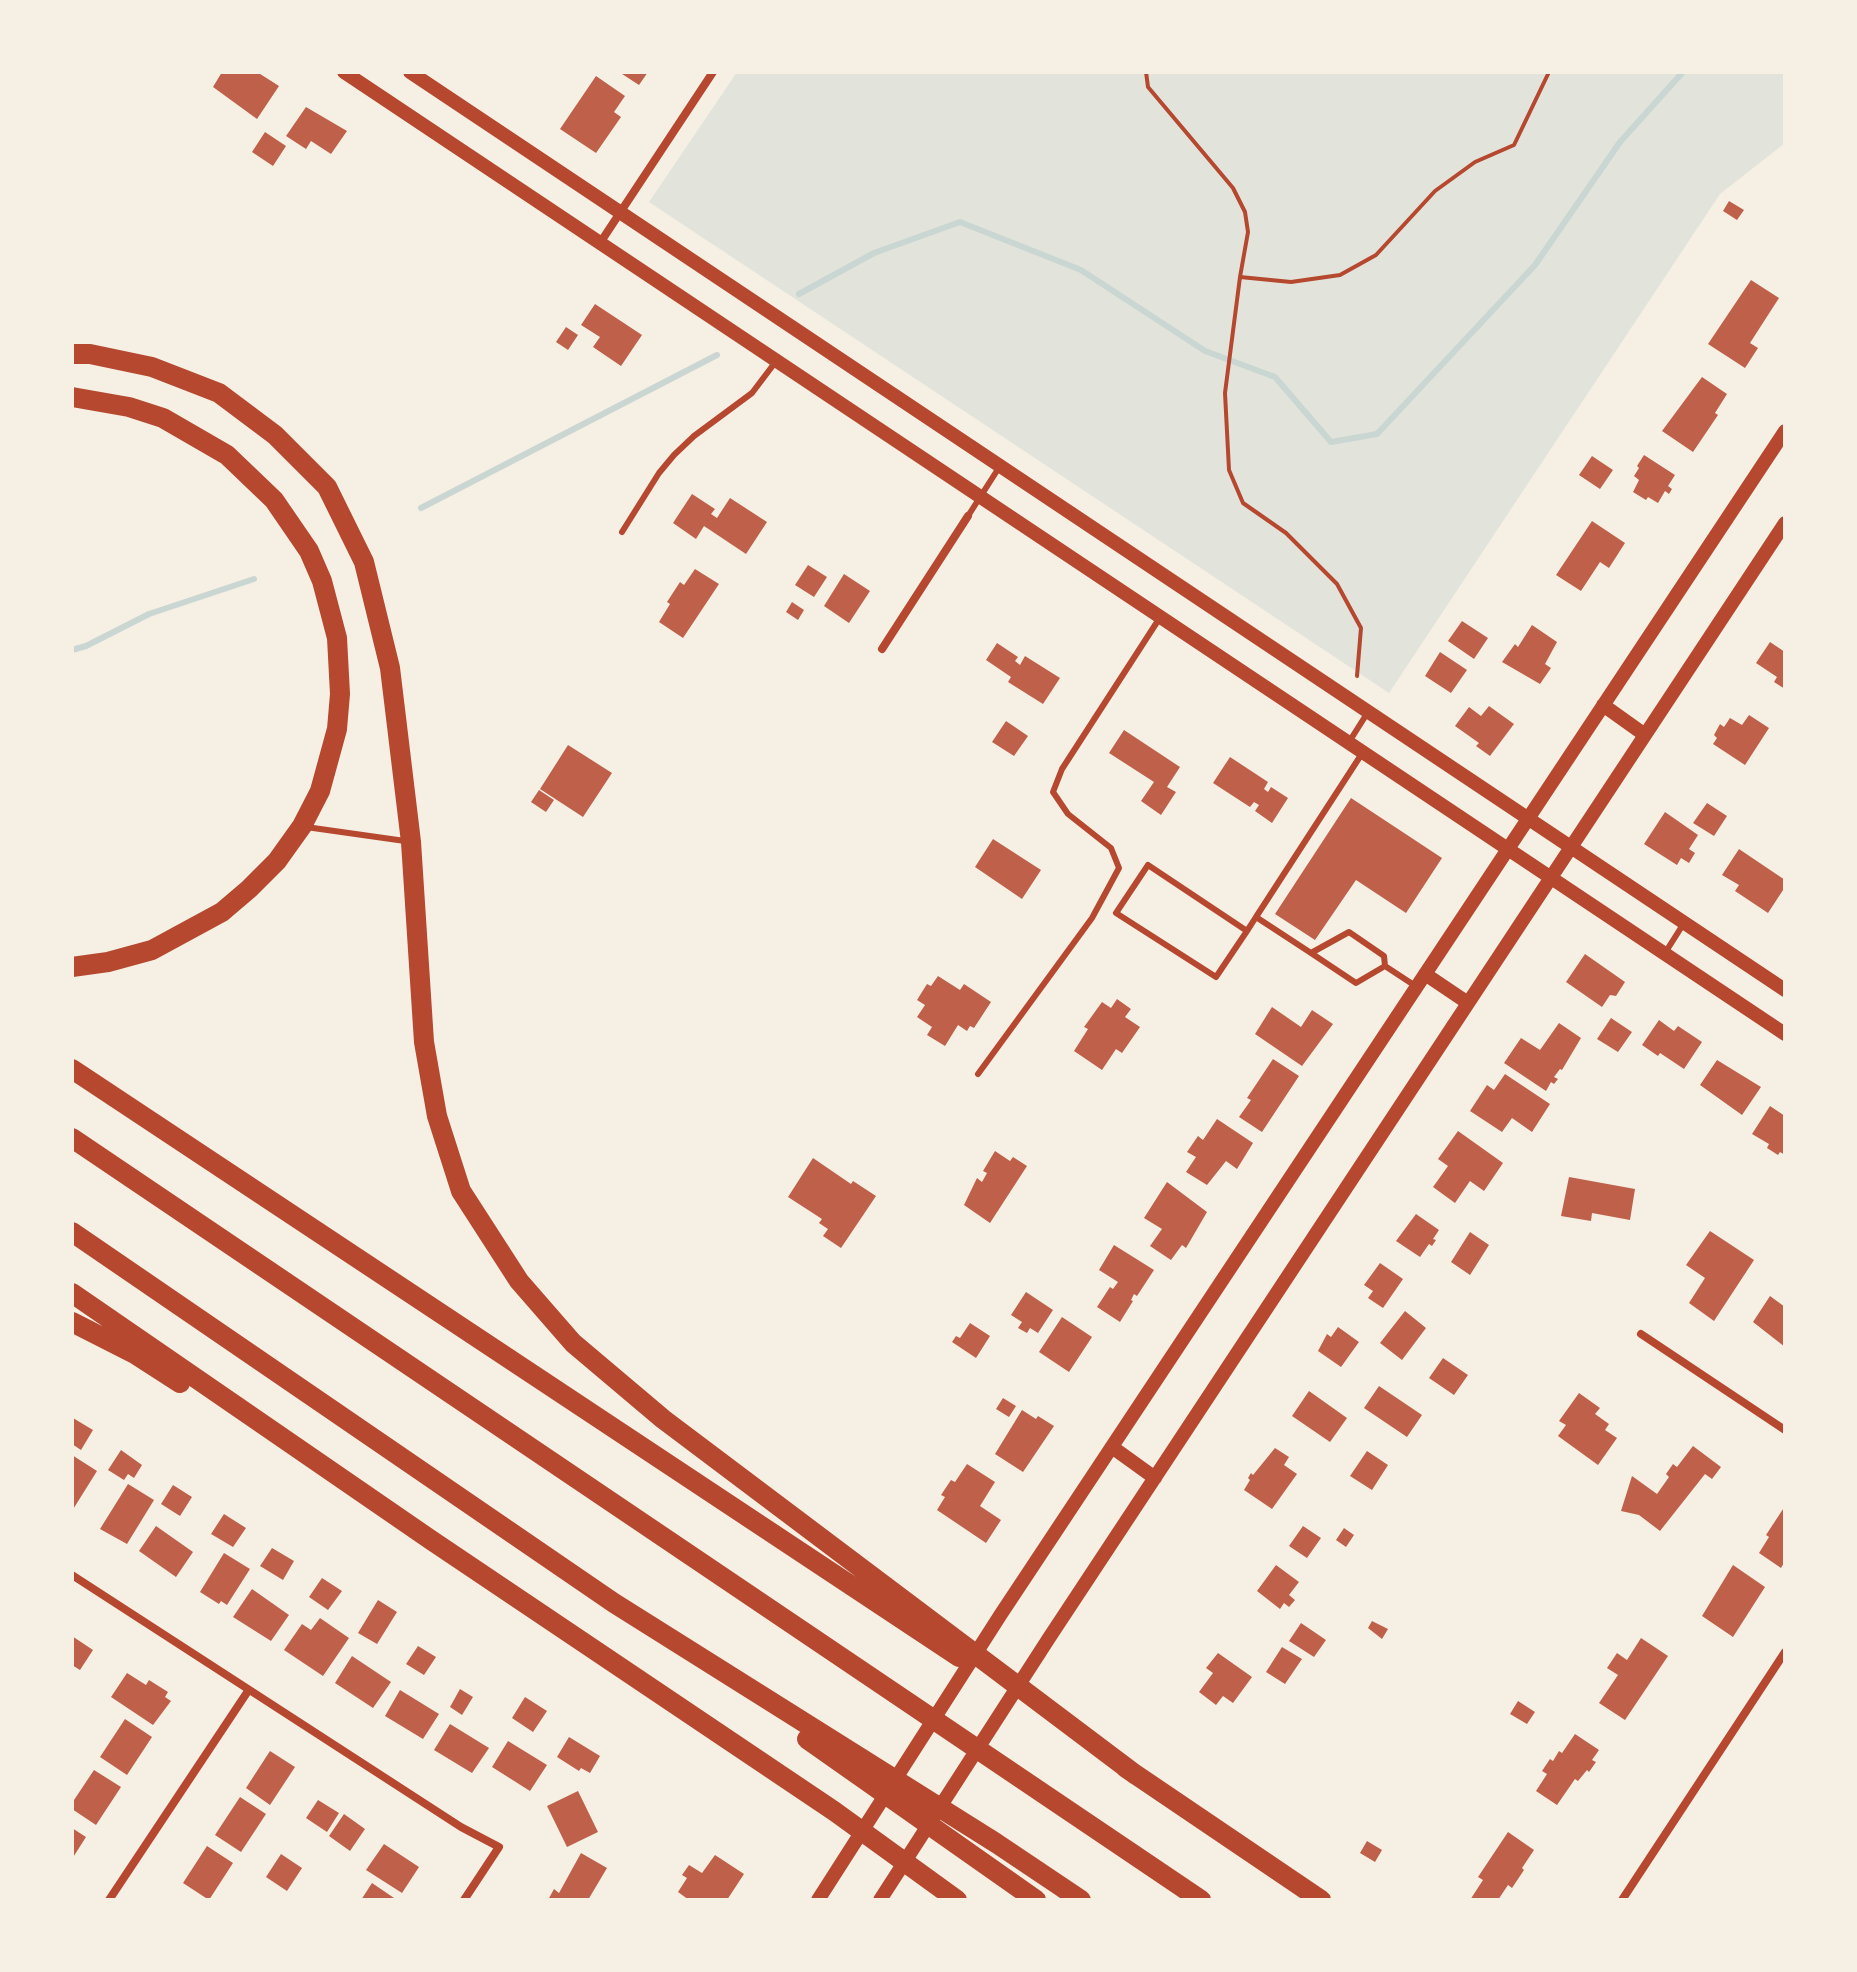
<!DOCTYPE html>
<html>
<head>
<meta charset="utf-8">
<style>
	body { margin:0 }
	#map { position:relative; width:1857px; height:1972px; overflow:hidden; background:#f6efe4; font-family:"PT Sans",sans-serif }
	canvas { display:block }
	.frame { position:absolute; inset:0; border:74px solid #f6efe4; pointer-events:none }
</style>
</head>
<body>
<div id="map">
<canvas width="1857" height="1972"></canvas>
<div class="frame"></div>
</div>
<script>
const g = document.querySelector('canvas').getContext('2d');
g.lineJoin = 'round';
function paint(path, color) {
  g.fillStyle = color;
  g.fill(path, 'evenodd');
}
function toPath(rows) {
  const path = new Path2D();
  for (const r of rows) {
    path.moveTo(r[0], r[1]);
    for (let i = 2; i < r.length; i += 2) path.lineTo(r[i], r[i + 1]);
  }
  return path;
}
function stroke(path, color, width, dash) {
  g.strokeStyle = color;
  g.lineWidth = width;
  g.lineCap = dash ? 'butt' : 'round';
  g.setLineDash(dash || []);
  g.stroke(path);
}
const green = toPath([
	[737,72,1785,72,1785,143,1720,194,1389,693,649,202]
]);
const stream = toPath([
	[799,294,874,253,960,222,1081,270,1205,351,1275,377,1331,442,1377,434,1535,265,1620,142,1683,72],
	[421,508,717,355],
	[72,650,86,646,149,614,254,579]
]);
const building = toPath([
	[222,72,257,72,279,86,257,119,213,87],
	[619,72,648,72,639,85],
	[596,76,625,96,614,112,621,117,596,153,560,129],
	[306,107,347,131,331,154,311,141,306,149,286,136],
	[265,132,286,146,273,166,252,152],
	[1729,201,1744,210,1737,220,1723,211],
	[1751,280,1779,298,1750,343,1758,348,1745,368,1708,344],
	[595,304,642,335,621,366,593,347,600,337,581,325],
	[566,327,578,335,568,350,556,342],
	[1702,377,1727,394,1715,413,1718,415,1693,452,1662,431],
	[1644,455,1675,475,1668,486,1672,489,1669,494,1665,491,1658,503,1648,497,1646,500,1633,492,1639,480,1634,476,1639,468,1637,466],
	[1592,456,1613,470,1600,489,1579,475],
	[692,494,715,509,711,514,717,518,730,498,767,522,746,554,704,526,696,539,673,523],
	[1592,521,1625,543,1609,568,1600,562,1581,591,1556,575],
	[808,565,827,577,814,597,795,585],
	[695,569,719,584,683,638,659,622,670,604,667,602,680,582,684,585],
	[844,574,870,591,849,623,824,606],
	[792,602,804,610,798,620,786,612],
	[1462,621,1488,638,1474,659,1448,641],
	[1532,625,1557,642,1545,664,1551,668,1540,684,1502,662,1515,644,1518,647],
	[1770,642,1785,652,1785,689,1774,682,1777,677,1756,663],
	[997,643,1018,657,1015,661,1020,665,1025,656,1060,678,1043,704,1008,682,1011,677,986,660],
	[1440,652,1467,670,1451,693,1425,676],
	[1489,706,1514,724,1490,756,1476,746,1479,743,1455,726,1469,707,1481,716],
	[1749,715,1769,728,1745,765,1713,744,1717,738,1714,735,1720,724,1724,727,1730,718,1742,725],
	[1006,721,1028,736,1014,756,992,742],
	[1124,730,1180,767,1167,787,1176,792,1161,815,1141,801,1154,782,1109,753],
	[568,745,612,773,583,817,540,789],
	[1230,757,1268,782,1264,789,1268,792,1271,787,1288,798,1272,823,1255,811,1259,805,1254,802,1250,807,1213,783],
	[539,790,554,800,546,812,531,802],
	[1351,798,1442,858,1406,913,1356,880,1315,940,1275,914],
	[1707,803,1727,816,1714,836,1693,823],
	[1665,812,1698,835,1689,849,1695,853,1689,863,1681,858,1677,865,1644,844],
	[993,839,1041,870,1022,899,975,867],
	[1739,849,1785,880,1785,887,1768,913,1735,891,1739,885,1722,875],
	[1585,954,1625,982,1616,996,1610,995,1602,1007,1566,982],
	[938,976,960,990,964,984,991,1002,974,1028,970,1026,967,1031,958,1025,945,1046,927,1035,932,1027,917,1017,925,1005,917,1000,927,984,931,986],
	[1117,999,1131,1009,1125,1017,1140,1027,1122,1053,1116,1049,1102,1070,1074,1051,1088,1029,1084,1027,1102,1002,1111,1008],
	[1272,1007,1301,1027,1312,1010,1333,1024,1302,1066,1255,1034],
	[1611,1018,1632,1032,1618,1052,1597,1039],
	[1659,1020,1674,1031,1678,1026,1702,1042,1684,1069,1660,1053,1658,1056,1642,1045],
	[1559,1023,1581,1038,1562,1070,1560,1069,1554,1077,1558,1079,1554,1084,1551,1082,1546,1091,1504,1063,1521,1038,1540,1050],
	[1273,1059,1299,1076,1262,1132,1239,1117,1251,1100,1247,1098],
	[1717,1060,1761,1087,1742,1115,1700,1085],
	[1505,1074,1550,1104,1532,1132,1512,1118,1502,1132,1470,1111,1487,1085,1494,1090],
	[1770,1106,1785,1116,1785,1155,1780,1152,1778,1155,1767,1148,1769,1144,1752,1134],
	[1217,1119,1253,1143,1237,1169,1226,1161,1207,1185,1186,1172,1196,1157,1187,1152,1198,1136,1203,1140],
	[1458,1131,1503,1163,1484,1191,1470,1181,1455,1203,1433,1187,1448,1166,1438,1159],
	[995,1151,1010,1161,1013,1157,1027,1166,990,1223,964,1205,977,1178,982,1182,987,1173,983,1171],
	[813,1158,851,1184,853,1181,876,1196,841,1248,823,1236,828,1229,819,1223,822,1219,788,1197],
	[1569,1177,1635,1189,1630,1220,1592,1213,1591,1221,1561,1216],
	[1167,1182,1207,1212,1186,1248,1182,1245,1171,1260,1150,1246,1162,1229,1144,1218],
	[1416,1214,1439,1230,1433,1239,1436,1240,1432,1246,1429,1244,1420,1257,1396,1241],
	[1710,1231,1754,1260,1714,1321,1689,1303,1705,1278,1686,1265],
	[1470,1232,1489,1245,1470,1275,1451,1262],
	[1114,1245,1154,1270,1137,1296,1134,1294,1131,1300,1133,1301,1120,1322,1097,1307,1110,1287,1113,1289,1118,1282,1099,1270],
	[1380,1263,1403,1279,1383,1308,1368,1298,1373,1291,1364,1285],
	[1026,1292,1053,1310,1038,1333,1030,1328,1027,1333,1018,1328,1022,1322,1011,1315],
	[1770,1296,1785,1307,1785,1347,1753,1322],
	[1405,1311,1426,1328,1402,1360,1380,1343],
	[1062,1317,1092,1337,1069,1372,1039,1352],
	[970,1323,990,1336,976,1358,952,1342,956,1336,960,1338],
	[1338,1327,1359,1342,1341,1367,1318,1351,1327,1334,1331,1337],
	[1443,1358,1468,1375,1454,1395,1429,1378],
	[1379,1386,1422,1415,1407,1437,1364,1408],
	[1309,1391,1347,1418,1330,1442,1292,1416],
	[1579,1393,1600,1408,1595,1414,1609,1424,1605,1430,1617,1438,1598,1465,1558,1436,1566,1425,1559,1421],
	[1003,1398,1016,1406,1009,1417,996,1409],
	[1022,1410,1036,1419,1038,1416,1054,1426,1023,1472,995,1454],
	[73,1418,93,1430,81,1450,72,1444],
	[1693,1446,1721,1467,1712,1479,1705,1474,1660,1531,1639,1515,1621,1511,1632,1476,1657,1494,1669,1477,1666,1474,1673,1464,1677,1467],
	[1275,1448,1289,1457,1284,1465,1297,1474,1272,1509,1244,1490,1250,1480,1248,1478,1251,1473,1253,1475],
	[121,1450,142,1465,134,1478,128,1474,124,1480,108,1470],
	[1367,1451,1388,1465,1372,1490,1350,1476],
	[72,1455,97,1471,72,1511],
	[967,1464,995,1482,980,1506,1001,1520,986,1543,937,1510,945,1497,941,1495,951,1480,955,1482],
	[128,1484,154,1500,127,1544,100,1529],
	[173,1485,192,1497,180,1516,161,1504],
	[1785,1506,1785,1561,1781,1568,1759,1553,1769,1537,1766,1535],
	[224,1514,246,1528,233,1547,211,1534],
	[156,1526,193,1552,176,1577,139,1551],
	[1303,1526,1321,1538,1307,1558,1289,1546],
	[1344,1528,1354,1535,1346,1547,1336,1540],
	[272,1548,294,1561,283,1580,260,1566],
	[224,1553,250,1569,227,1605,221,1601,219,1604,200,1592],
	[1276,1565,1299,1582,1289,1595,1295,1600,1289,1607,1284,1603,1280,1609,1257,1591],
	[1733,1565,1765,1587,1733,1637,1702,1616],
	[322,1578,342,1591,328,1610,309,1597],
	[252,1589,289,1615,271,1641,233,1617],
	[378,1600,397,1612,377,1644,358,1633],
	[320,1618,349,1638,323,1676,284,1650,302,1624,311,1630],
	[1372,1621,1388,1629,1382,1639,1368,1628],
	[1301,1623,1326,1640,1314,1657,1289,1641],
	[72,1636,93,1650,80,1670,72,1665],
	[1641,1638,1668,1656,1625,1720,1599,1703,1618,1675,1607,1668,1617,1653,1627,1660],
	[418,1646,436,1657,424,1675,406,1664],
	[1282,1647,1302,1659,1285,1684,1266,1672],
	[1218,1653,1252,1677,1233,1703,1223,1696,1216,1705,1199,1692,1213,1673,1206,1668],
	[352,1656,391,1682,373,1708,335,1683],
	[127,1673,146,1685,149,1680,168,1692,165,1697,171,1701,153,1725,111,1697],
	[460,1689,473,1697,462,1715,450,1707],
	[400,1690,439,1714,423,1739,385,1716],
	[525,1697,547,1711,533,1732,512,1718],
	[1518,1701,1535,1712,1527,1724,1510,1714],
	[125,1719,152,1737,127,1775,100,1757],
	[450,1724,489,1748,472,1773,434,1750],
	[1575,1734,1599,1750,1592,1760,1596,1762,1589,1772,1587,1770,1578,1781,1575,1779,1557,1805,1536,1791,1547,1774,1542,1771,1550,1759,1553,1761,1559,1751,1562,1753],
	[569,1737,600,1756,590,1773,581,1768,579,1771,557,1757],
	[508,1741,547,1765,530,1791,492,1767],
	[270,1751,295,1767,270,1805,246,1788],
	[94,1770,121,1787,96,1825,72,1809,72,1803],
	[578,1791,598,1832,567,1847,547,1806],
	[240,1797,266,1814,241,1852,215,1835],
	[318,1800,339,1813,327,1832,306,1818],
	[344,1814,365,1829,350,1851,329,1836],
	[72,1828,86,1837,72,1859],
	[1508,1832,1534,1850,1522,1868,1524,1870,1512,1888,1508,1885,1498,1900,1470,1900,1483,1880,1478,1877],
	[1367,1841,1382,1850,1375,1862,1360,1853],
	[384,1844,419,1867,402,1893,366,1870],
	[207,1846,233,1863,209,1900,183,1883],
	[581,1853,607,1868,588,1900,548,1900,554,1889,559,1893],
	[281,1854,302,1868,287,1891,266,1877],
	[715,1855,744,1874,727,1900,689,1900,678,1892,687,1878,682,1875,689,1865,702,1873],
	[372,1883,397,1900,361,1900]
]);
const path = toPath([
	[1146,72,1148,87,1233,188,1245,212,1248,232,1240,277,1291,282,1340,275,1376,255,1435,191,1475,162,1514,145,1549,72],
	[1240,277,1225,393,1229,470,1243,503,1286,533,1337,584,1361,628,1357,676]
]);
const service = toPath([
	[968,516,1000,466],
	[622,532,659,473,674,455,694,436,752,393,777,360],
	[1349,742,1368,712],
	[1363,752,1256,917,1311,953,1349,932,1384,956,1385,966,1417,987],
	[306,827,405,841],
	[1247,931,1148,865,1116,913,1216,977,1247,931,1256,917],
	[1311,953,1356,983,1385,966],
	[1665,953,1684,923],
	[978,1074,1092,918,1119,868,1111,848,1068,814,1053,792,1062,769,1159,619]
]);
const minor = toPath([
	[600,243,713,72],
	[882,649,968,516],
	[1641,1334,1785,1430],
	[72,1575,461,1827,499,1847,464,1900],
	[109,1900,248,1691],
	[1622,1900,1785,1652]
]);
const tertiary = toPath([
	[344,72,1785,1034],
	[410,72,1785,990],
	[1603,705,1645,735],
	[1425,974,1468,1003],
	[1112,1447,1155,1478],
	[818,1900,1001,1614,1785,431],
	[880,1900,1049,1638,1785,523]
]);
const motorway = toPath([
	[72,354,90,354,152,367,219,393,275,435,327,487,364,562,390,668,411,842,424,1042,437,1116,461,1191,519,1281,573,1343,663,1419,1136,1775],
	[72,397,129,407,163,418,227,455,274,500,309,551,322,581,337,638,340,694,337,729,320,791,302,826,277,861,249,889,222,912,152,950,108,962,72,967],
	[72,1069,959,1657],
	[72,1138,1201,1900],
	[72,1232,614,1603,996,1843,1081,1900],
	[72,1293,431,1540,834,1811,957,1900],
	[72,1322,135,1354,180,1383],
	[807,1739,1036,1900],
	[1126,1768,1321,1900]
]);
paint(green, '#e2e4dc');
stroke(stream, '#c9d6d2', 6);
paint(building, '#bf614a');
stroke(path, '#b5482f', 4);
stroke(service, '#b5482f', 6);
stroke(minor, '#b5482f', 8);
stroke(tertiary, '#b5482f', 14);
stroke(motorway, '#b5482f', 20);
</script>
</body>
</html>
